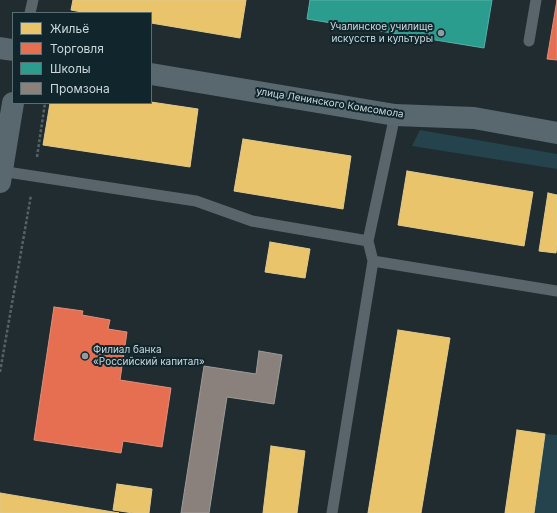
<!DOCTYPE html>
<html>
<head>
<meta charset="utf-8">
<style>
	body { margin:0 }
	#map { position:relative; width:557px; height:513px; overflow:hidden; background:#202c30; font-family:Inter,sans-serif }
	canvas { display:block }
	.legend { position:absolute; left:12px; top:12px; width:140px; height:92px; box-sizing:border-box; background:#10262c; border:1px solid #5b6e72; margin:0; padding:5px 7px; list-style:none; font-size:12px; color:#ccd9dc }
	.legend li { display:flex; align-items:center; gap:8px; height:20px }
	.legend b { width:20px; border:1px solid #5b6e72 }
</style>
</head>
<body>
<div id="map">
<canvas width="557" height="513"></canvas>
<ul class="legend">
<li><b style="height:11px;background:#e9c46a"></b>Жильё</li>
<li><b style="height:11px;background:#e76f51"></b>Торговля</li>
<li><b style="height:11px;background:#2a9d8f"></b>Школы</li>
<li><b style="height:11px;background:#8a817c"></b>Промзона</li>
</ul>
</div>
<script>
const g = document.querySelector('canvas').getContext('2d');
g.lineJoin = 'round';
function paint(path, color) {
  g.fillStyle = color;
  g.fill(path, 'evenodd');
}
function toPath(rows) {
  const path = new Path2D();
  for (const r of rows) {
    path.moveTo(r[0], r[1]);
    for (let i = 2; i < r.length; i += 2) path.lineTo(r[i], r[i + 1]);
  }
  return path;
}
function stroke(path, color, width, dash) {
  g.strokeStyle = color;
  g.lineWidth = width;
  g.lineCap = dash ? 'butt' : 'round';
  g.setLineDash(dash || []);
  g.stroke(path);
}
function label(font, color, halo, rows, align = 'center') {
  g.font = font + ' Inter,sans-serif';
  g.lineWidth = 4;
  g.setLineDash([]);
  g.textBaseline = 'middle';
  g.strokeStyle = halo;
  g.fillStyle = color;
  for (const [text, x, y, turn = 0] of rows) {
    g.save();
    g.translate(x, y);
    g.rotate((+turn || 0) * Math.PI / 180);
    g.textAlign = isNaN(turn) ? turn : align;
    if (halo) g.strokeText(text, 0, 0);
    g.fillText(text, 0, 0);
    g.restore();
  }
}
const green = toPath([
	[420,130,557,154,557,169,412,146],
	[545,434,557,435,557,513,534,513]
]);
const homes = toPath([
	[73,0,246,0,240,38,151,23,151,13,87,13,71,10,73,0],
	[151,102,198,109,190,167,43,145,50,103,151,103,151,102],
	[243,139,351,156,343,209,234,191,243,139],
	[407,171,533,192,524,246,398,225,407,171],
	[548,193,557,195,557,246,556,253,539,251,548,193],
	[270,242,310,249,305,278,265,272,270,242],
	[398,330,450,338,421,513,368,513,398,330],
	[517,430,545,434,534,513,505,513,517,430],
	[271,446,305,451,297,513,263,513,271,446],
	[117,484,152,489,149,513,133,513,113,510,117,484],
	[0,493,119,513,0,513,0,493]
]);
const shops = toPath([
	[557,0,557,60,547,59,557,0],
	[54,307,83,311,82,315,110,320,108,329,127,332,120,380,171,388,162,447,123,441,121,453,34,440,54,307]
]);
const schools = toPath([
	[310,0,492,0,484,48,307,19,310,0]
]);
const industry = toPath([
	[259,351,282,355,274,404,227,397,209,513,181,513,204,366,256,374,259,351]
]);
const path = toPath([
	[37,157,45,103],
	[0,372,31,195]
]);
const lane = toPath([
	[30,13,33,0],
	[529,41,536,0],
	[0,171,196,201,252,221,368,241],
	[373,261,557,291],
	[332,513,373,261,368,241,395,115]
]);
const secondary = toPath([
	[0,48,13,50],
	[151,74,395,115,474,118,557,133],
	[0,182,13,103]
]);
const markers = [
	[441,33,4,"#909ca0"],
	[85,356,4,"#909ca0"]
];
const poiNames = [
	["Учалинское училище",433,27],
	["искусств и культуры",433,39],
	["Филиал банка",93,350,"left"],
	["«Российский капитал»",93,362,"left"]
];
const streetNames = [
	["улица Ленинского Комсомола",330,103,9]
];
paint(green, '#24434d');
paint(homes, '#e9c46a');
stroke(homes, '#e0ca8c', 1);
paint(shops, '#e76f51');
stroke(shops, '#df8f7b', 1);
paint(schools, '#2a9d8f');
stroke(schools, '#5bafa6', 1);
paint(industry, '#8a817c');
stroke(industry, '#9e9b99', 1);
stroke(path, '#586266', 2.5, [3, 2]);
stroke(lane, '#5a646b', 11);
stroke(secondary, '#59676e', 22);
for (const [x, y, r, color] of markers) {
  const dot = new Path2D();
  dot.arc(x, y, r, 0, 2 * Math.PI);
  g.fillStyle = color;
  g.fill(dot);
  stroke(dot, '#10262c', 1.5);
}
label('10px', '#ccd9dc', '#10262c', poiNames, 'right');
label('10px', '#ccd9dc', '#10262c', streetNames);
</script>
</body>
</html>
